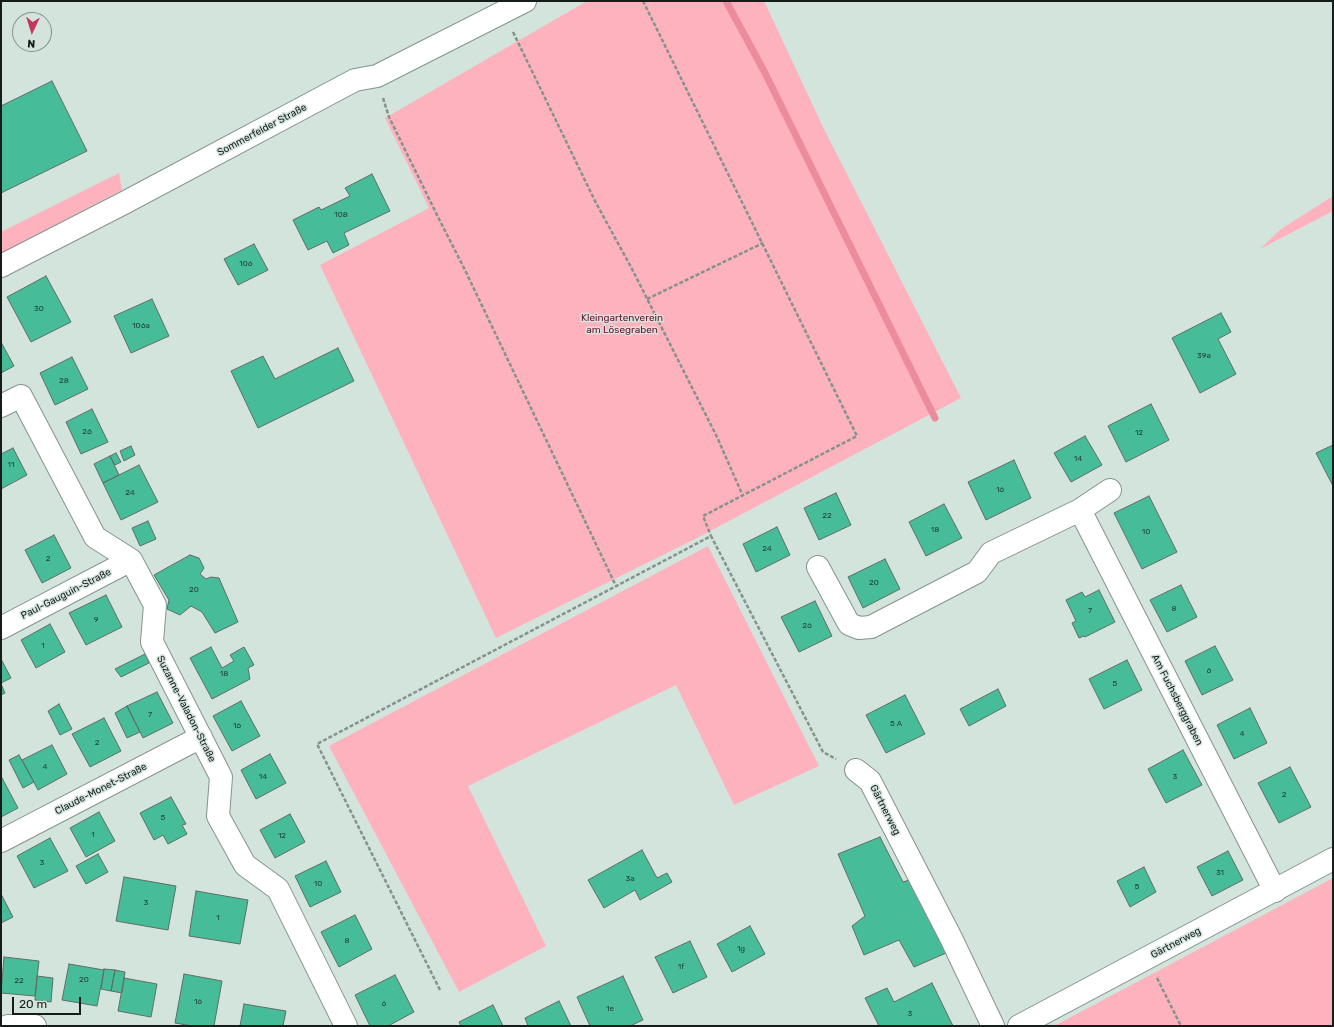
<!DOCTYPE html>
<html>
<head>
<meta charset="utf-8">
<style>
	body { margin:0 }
	#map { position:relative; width:1334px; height:1027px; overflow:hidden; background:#d3e4dd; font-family:Rubik,sans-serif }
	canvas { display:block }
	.frame { position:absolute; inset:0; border:2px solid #161c19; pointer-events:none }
	.north { position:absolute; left:12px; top:12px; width:40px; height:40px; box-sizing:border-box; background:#d3e4dd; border:1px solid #87948f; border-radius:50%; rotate:184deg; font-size:11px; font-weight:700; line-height:16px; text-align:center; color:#161c19 }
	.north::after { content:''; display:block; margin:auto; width:14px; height:18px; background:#c5365d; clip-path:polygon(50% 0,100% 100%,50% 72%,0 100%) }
	.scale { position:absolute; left:12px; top:997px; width:69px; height:18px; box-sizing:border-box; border:2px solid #161c19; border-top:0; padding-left:5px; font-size:12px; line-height:14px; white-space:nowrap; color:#161c19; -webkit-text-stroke:3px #d3e4dd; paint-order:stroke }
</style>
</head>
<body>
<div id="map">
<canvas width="1334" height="1027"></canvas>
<div class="frame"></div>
<div class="north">N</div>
<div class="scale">20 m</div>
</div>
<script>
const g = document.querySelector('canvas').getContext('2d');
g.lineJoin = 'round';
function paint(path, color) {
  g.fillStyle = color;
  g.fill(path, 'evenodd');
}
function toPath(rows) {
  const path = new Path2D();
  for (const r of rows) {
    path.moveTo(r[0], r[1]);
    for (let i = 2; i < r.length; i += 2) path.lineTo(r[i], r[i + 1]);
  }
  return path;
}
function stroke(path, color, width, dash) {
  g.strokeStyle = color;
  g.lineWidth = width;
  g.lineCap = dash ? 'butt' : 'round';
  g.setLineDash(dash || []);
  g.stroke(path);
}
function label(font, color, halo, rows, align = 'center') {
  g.font = font + ' Rubik,sans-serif';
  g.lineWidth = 3;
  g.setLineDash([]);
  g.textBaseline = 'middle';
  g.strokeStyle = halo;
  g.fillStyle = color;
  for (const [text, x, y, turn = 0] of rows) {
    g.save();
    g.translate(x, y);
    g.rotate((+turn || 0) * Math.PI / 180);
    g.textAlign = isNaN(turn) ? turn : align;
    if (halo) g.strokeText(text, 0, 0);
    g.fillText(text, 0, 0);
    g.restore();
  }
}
const green = toPath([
	[587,1,764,1,824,129,961,398,697,538,496,638,320,265,429,208,385,118],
	[119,173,122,190,1,253,1,232],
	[1333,196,1333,211,1260,249,1281,229],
	[708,546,819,766,734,805,676,685,468,786,546,946,459,992,329,746],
	[1333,878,1333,1026,1054,1026]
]);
const stream = toPath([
	[726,1,764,71,935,418]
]);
const building = toPath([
	[52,81,87,151,1,193,1,106,52,81],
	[372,174,390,211,344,233,349,245,333,253,327,241,308,250,293,220,319,207,321,210,350,196,345,188,372,174],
	[254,244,268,270,238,285,224,259,254,244],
	[46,276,71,322,31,342,7,297,46,276],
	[152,299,169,336,131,353,114,316,152,299],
	[1221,313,1231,332,1218,339,1236,374,1200,393,1172,338,1221,313],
	[1,342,14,366,1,373,1,342],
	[338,348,354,381,258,428,231,371,263,356,275,379,338,348],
	[72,357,88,389,55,405,40,373,72,357],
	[1151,404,1169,440,1126,462,1108,426,1151,404],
	[92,409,108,442,81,454,66,422,92,409],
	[1085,436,1102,465,1071,482,1054,453,1085,436],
	[1333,445,1333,486,1316,453,1333,445],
	[131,446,135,455,124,461,120,451,131,446],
	[13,448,27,475,1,489,1,454,13,448],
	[116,453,121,462,115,465,110,456,116,453],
	[110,456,119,475,103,483,94,464,110,456],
	[1014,460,1031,498,986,520,968,482,1014,460],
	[139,465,158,502,121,520,103,483,139,465],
	[836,493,851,525,819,540,804,508,836,493],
	[1149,496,1177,552,1142,569,1114,513,1149,496],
	[944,504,962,538,926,556,909,522,944,504],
	[148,521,156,539,140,546,132,528,148,521],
	[777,527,790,555,756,572,743,544,777,527],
	[54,535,71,568,42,583,25,550,54,535],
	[190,555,199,558,204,568,200,574,206,579,211,577,219,578,238,622,215,633,202,612,191,606,180,615,167,609,169,600,154,575,190,555],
	[885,559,900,589,863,608,848,577,885,559],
	[1181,585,1197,617,1167,632,1150,600,1181,585],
	[1099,590,1115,622,1085,637,1084,636,1079,638,1072,623,1076,621,1066,600,1082,592,1085,597,1099,590],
	[106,595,122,627,86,645,69,613,106,595],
	[815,601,832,636,799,652,781,617,815,601],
	[50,624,65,652,36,668,21,640,50,624],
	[1215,646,1233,680,1202,695,1185,661,1215,646],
	[211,647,222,668,234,661,230,655,244,647,254,665,248,668,250,679,212,699,190,658,211,647],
	[145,654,149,663,121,677,115,669,145,654],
	[1,659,11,678,1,683,1,659],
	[1127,660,1142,690,1104,709,1089,679,1127,660],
	[1,684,5,693,1,695,1,684],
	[998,689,1006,706,969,726,960,709,998,689],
	[157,692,173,723,143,738,127,706,157,692],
	[905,695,925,734,886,753,866,715,905,695],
	[241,701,260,736,232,751,213,716,241,701],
	[59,704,72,729,60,735,48,711,59,704],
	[127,706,140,732,127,738,115,713,127,706],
	[1250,708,1267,743,1234,759,1217,725,1250,708],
	[104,718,121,751,90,767,72,734,104,718],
	[52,745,67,774,38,790,22,760,52,745],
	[1183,750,1202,785,1166,803,1148,769,1183,750],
	[270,754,286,783,256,799,241,770,270,754],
	[19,755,34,782,23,788,9,760,19,755],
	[1290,767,1311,807,1279,823,1258,783,1290,767],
	[2,778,18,808,1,817,1,779,2,778],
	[171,797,186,824,182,825,187,834,168,844,163,835,154,840,140,813,171,797],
	[99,812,115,841,86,857,70,828,99,812],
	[290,814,305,842,275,858,260,830,290,814],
	[880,837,903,882,909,880,946,953,914,967,899,940,864,955,852,926,865,916,838,854,880,837],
	[50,838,68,871,34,888,17,856,50,838],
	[642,850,657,878,667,873,672,882,640,900,635,890,604,908,588,880,642,850],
	[1228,851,1243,880,1212,896,1197,867,1228,851],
	[98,854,108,872,86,884,76,866,98,854],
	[326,861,341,892,310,907,295,876,326,861],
	[1144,867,1156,892,1130,907,1117,881,1144,867],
	[124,877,176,886,168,930,116,921,124,877],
	[196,891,248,900,240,944,189,936,196,891],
	[1,894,13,917,1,923,1,894],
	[355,915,372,949,339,967,321,932,355,915],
	[750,926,765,954,732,972,717,944,750,926],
	[690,941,707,977,673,993,655,957,690,941],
	[4,957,39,961,35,996,1,993,4,957],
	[69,964,104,970,97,1006,62,1000,69,964],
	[104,969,115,970,111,991,101,989,104,969],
	[115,970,125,972,122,993,111,991,115,970],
	[184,974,222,981,214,1026,192,1026,175,1023,184,974],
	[395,975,414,1012,388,1026,370,1026,355,995,395,975],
	[37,976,53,978,51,1002,35,1000,37,976],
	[623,976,643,1020,630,1026,590,1026,577,997,623,976],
	[124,978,157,984,151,1017,118,1011,124,978],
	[932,983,953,1026,879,1026,865,998,887,988,894,1002,932,983],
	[559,1001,571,1026,528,1026,525,1018,559,1001],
	[244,1004,286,1011,283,1026,240,1026,244,1004],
	[493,1005,503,1026,461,1026,459,1022,493,1005]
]);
const path = toPath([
	[643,1,857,436,703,516,711,536],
	[513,32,596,203,631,267,717,437,743,496],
	[383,98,389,117,439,219,465,270,616,586],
	[647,299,763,243],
	[1157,978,1181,1026],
	[440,990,317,744,711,536,823,752,836,759]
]);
const minor = toPath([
	[1,266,124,203,355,80,377,76,525,1],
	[1,406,21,396,95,537,131,560,155,605,152,642,221,777,218,816,245,865,278,889,346,1026],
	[1080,510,1275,891],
	[818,567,849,624,859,628,871,627,977,572,991,553,1080,510,1110,490],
	[1,628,131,560],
	[856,770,870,781,951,938,993,1026],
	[1,841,201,737],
	[8,1026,35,1026],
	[1019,1026,1333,859]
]);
const numberNames = [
	["108",341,215],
	["106",246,264],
	["30",39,309],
	["106a",141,326],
	["39a",1204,356],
	["28",64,381],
	["26",87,432],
	["12",1139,433],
	["14",1078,459],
	["11",11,465],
	["16",1000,490],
	["24",130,493],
	["22",827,516],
	["18",935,530],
	["10",1146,532],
	["24",767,549],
	["2",48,559],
	["20",874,583],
	["20",194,590],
	["8",1174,609],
	["7",1090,611],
	["9",96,620],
	["26",807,626],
	["1",43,646],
	["6",1209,671],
	["18",224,674],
	["5",1115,684],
	["7",150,715],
	["5 A",896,724],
	["16",237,726],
	["4",1242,734],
	["2",97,743],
	["4",45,767],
	["14",263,777],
	["3",1175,777],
	["2",1284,795],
	["5",163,818],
	["1",93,835],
	["12",282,836],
	["3",42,863],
	["31",1220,873],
	["3a",630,879],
	["10",318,884],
	["5",1137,887],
	["3",146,903],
	["1",218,918],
	["8",347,941],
	["1g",741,949],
	["1f",681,967],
	["20",84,980],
	["22",19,981],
	["16",198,1002],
	["6",384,1004],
	["1e",610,1009],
	["3",910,1014]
];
const streetNames = [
	["Sommerfelder Straße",262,130,-28],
	["Paul-Gauguin-Straße",66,594,-27],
	["Am Fuchsberggraben",1177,700,63],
	["Suzanne-Valadon-Straße",186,709,63],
	["Claude-Monet-Straße",101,789,-27],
	["Gärtnerweg",885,810,63],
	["Gärtnerweg",1176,943,-28]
];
const parkNames = [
	["Kleingartenverein",622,318],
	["am Lösegraben",622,330]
];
paint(green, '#feb2bd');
stroke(stream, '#ec8b9c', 7);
paint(building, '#46bc98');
stroke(building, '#5e6d67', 1);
stroke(minor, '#84948e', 24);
stroke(path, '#86928d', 2.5, [4, 2]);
stroke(minor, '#fff', 22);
label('8px', '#224439', null, numberNames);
label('10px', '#161c19', '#d3e4dd', streetNames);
label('10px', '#68112b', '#d3e4dd', parkNames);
</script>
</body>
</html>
